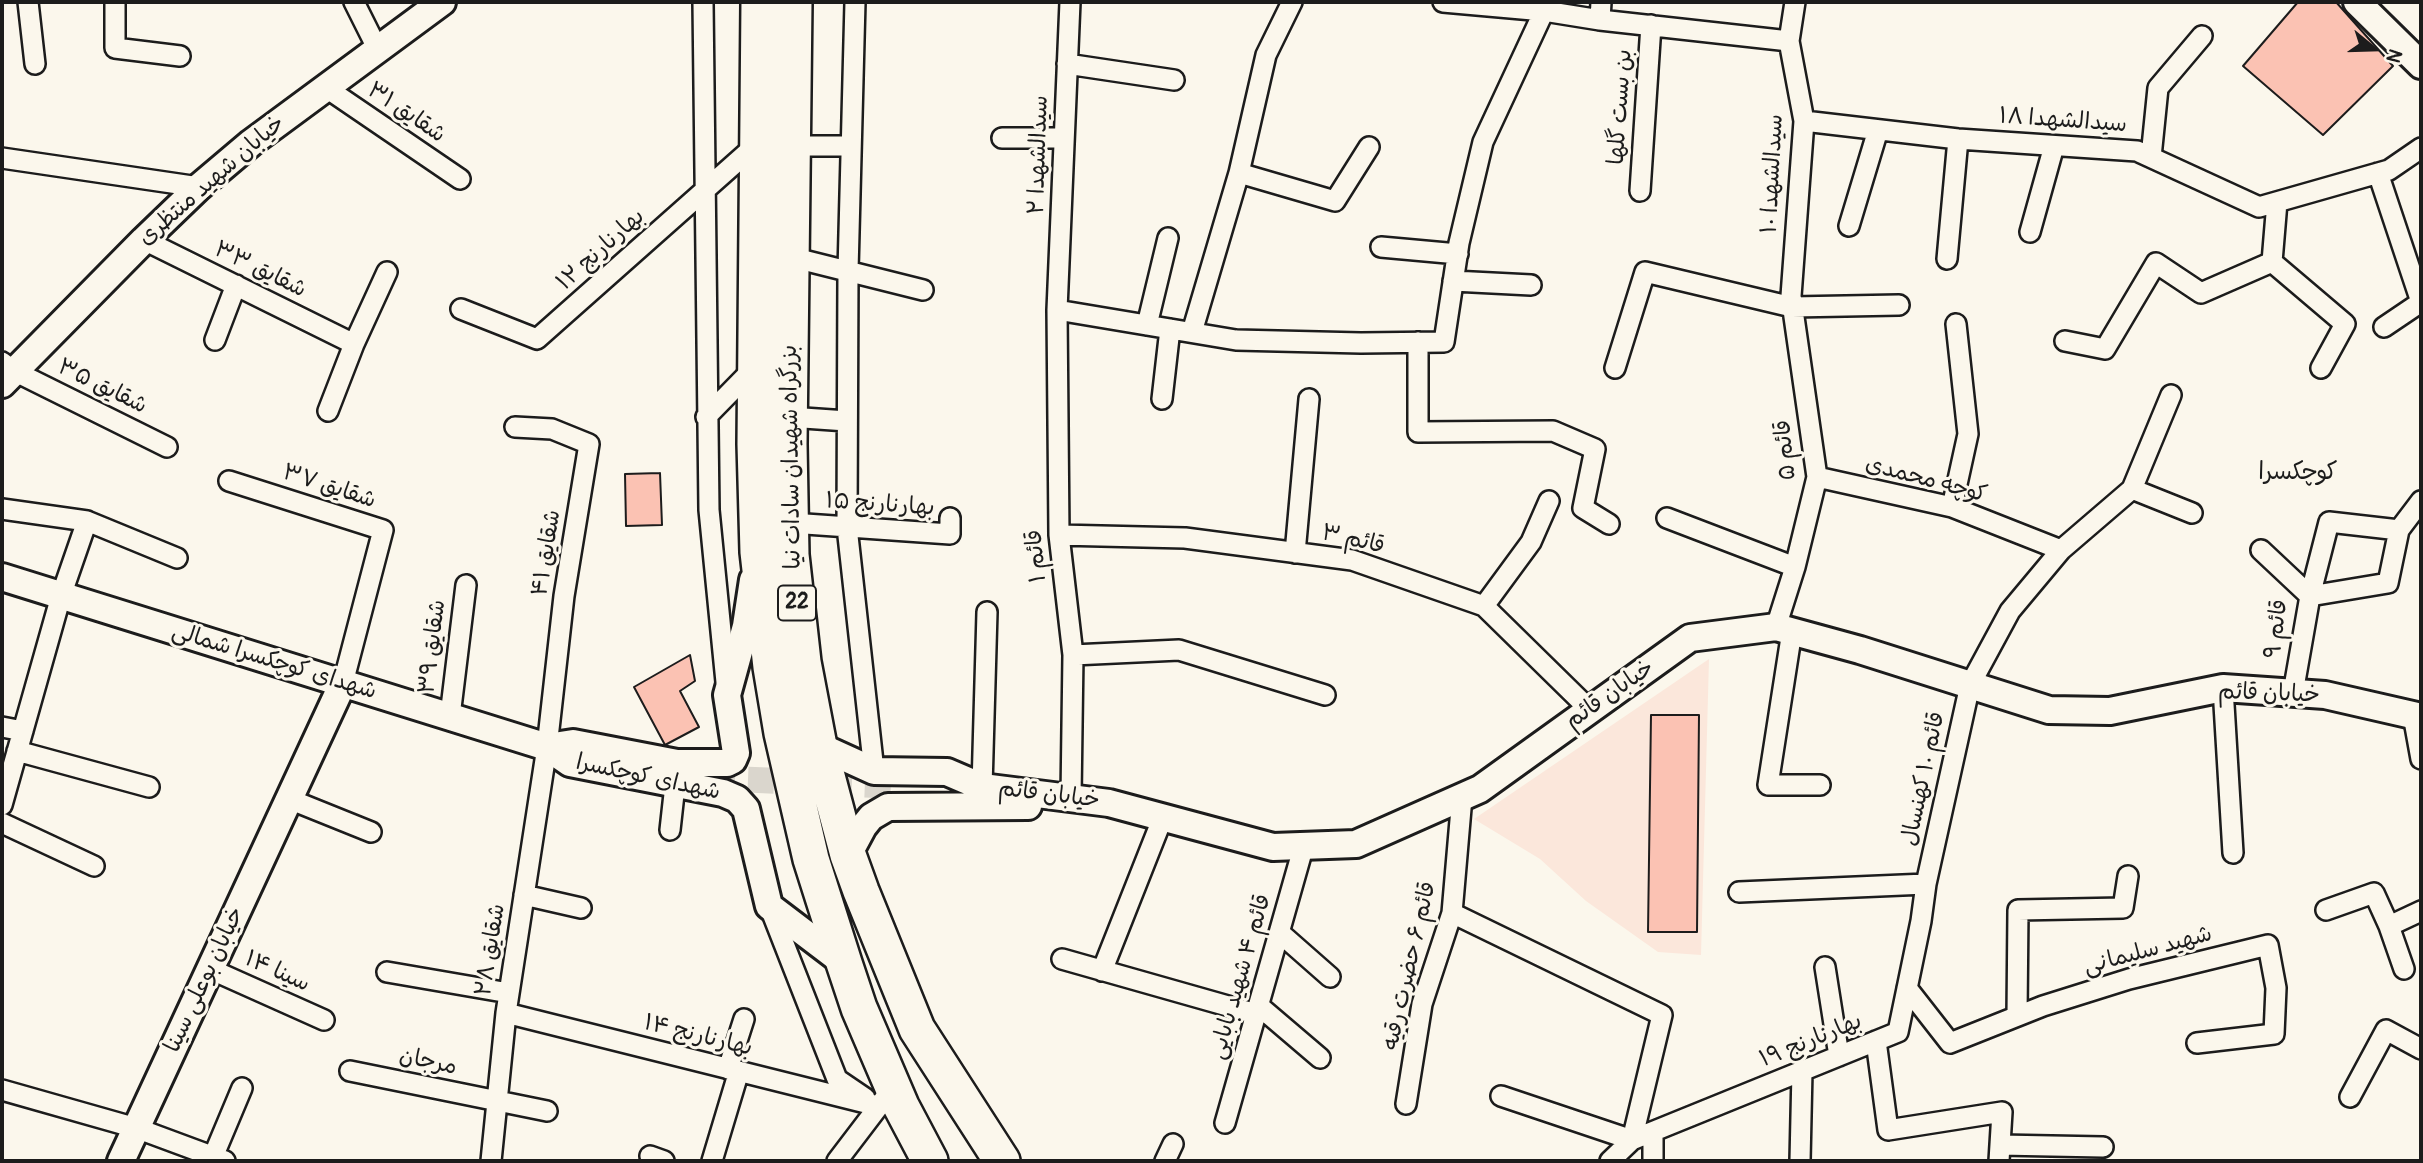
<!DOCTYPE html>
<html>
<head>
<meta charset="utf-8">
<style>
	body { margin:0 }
	#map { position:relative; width:2423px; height:1163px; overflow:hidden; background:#fbf7ec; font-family:Pangolin,sans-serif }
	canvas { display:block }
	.frame { position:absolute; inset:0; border:4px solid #1c1c1c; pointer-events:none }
	.north { position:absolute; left:2339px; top:14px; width:70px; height:70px; -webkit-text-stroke:5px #fbf7ec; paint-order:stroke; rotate:109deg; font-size:19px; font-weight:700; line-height:28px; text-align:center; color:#1c1c1c }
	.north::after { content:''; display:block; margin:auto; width:24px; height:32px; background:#1c1c1c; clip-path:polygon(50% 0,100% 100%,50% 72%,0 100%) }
</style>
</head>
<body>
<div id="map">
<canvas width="2423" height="1163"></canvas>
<div class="frame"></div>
<div class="north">N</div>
</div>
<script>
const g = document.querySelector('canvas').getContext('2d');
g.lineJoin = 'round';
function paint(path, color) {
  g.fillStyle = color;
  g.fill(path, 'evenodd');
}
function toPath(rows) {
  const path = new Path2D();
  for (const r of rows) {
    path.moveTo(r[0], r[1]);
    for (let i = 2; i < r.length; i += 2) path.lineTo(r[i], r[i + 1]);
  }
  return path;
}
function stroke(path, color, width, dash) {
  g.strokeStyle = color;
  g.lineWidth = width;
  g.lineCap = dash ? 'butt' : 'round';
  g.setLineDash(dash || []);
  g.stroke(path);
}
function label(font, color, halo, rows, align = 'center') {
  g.font = font + ' Pangolin,"Playpen Sans Arabic",sans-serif';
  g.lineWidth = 6;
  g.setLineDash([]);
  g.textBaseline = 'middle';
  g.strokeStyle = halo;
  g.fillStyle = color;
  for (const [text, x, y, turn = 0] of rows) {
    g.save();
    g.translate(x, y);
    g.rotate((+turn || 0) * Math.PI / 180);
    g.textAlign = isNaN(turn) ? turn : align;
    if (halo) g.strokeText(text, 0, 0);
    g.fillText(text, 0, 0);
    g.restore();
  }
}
const built = toPath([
	[1709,659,1701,955,1658,952,1586,901,1540,859,1474,819]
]);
const building = toPath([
	[2298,2,2336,2,2393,66,2323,135,2243,66,2298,2],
	[660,473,662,525,626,526,625,474,660,473],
	[690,655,695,681,680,691,699,727,665,745,634,687,690,655],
	[1651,715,1699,715,1697,932,1648,932,1651,715]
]);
const secondaryTunnel = toPath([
	[709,778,902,786]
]);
const street = toPath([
	[28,2,35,64],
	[115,2,115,48,180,56],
	[354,2,377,48],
	[703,2,709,510,726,682],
	[855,2,848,271,847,527,874,771],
	[1070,2,1057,310,1059,535,1073,655,1071,797],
	[1443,2,1544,11,1600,20,1789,41],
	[1600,20,1601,2],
	[1067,64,1174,80],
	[325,87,460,179],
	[1804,121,1958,139,2137,151,2259,207,2389,170,2421,148],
	[1002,138,1064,138],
	[793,146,851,146],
	[2151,157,2158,88,2202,36],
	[2,158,199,187],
	[1239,173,1335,201,1369,147],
	[2378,173,2421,302,2384,327],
	[1640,191,1651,25],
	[1849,226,1878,130],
	[2030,232,2054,146],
	[144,240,354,344],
	[1381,247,1458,254],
	[791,257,923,290],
	[1947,259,1958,139],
	[2272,262,2345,324,2321,368],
	[1453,281,1531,285],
	[461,309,537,339,758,143],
	[1057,310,1236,340,1361,343,1444,342,1459,243,1483,142,1544,11],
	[1147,325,1168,238],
	[1192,332,1239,173,1266,55,1292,2],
	[215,340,236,285],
	[2065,341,2105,349,2156,263,2201,293,2272,262,2277,202],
	[1418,342,1418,432,1553,431,1595,449,1583,508,1609,524],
	[2,362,14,371,167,447],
	[1615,368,1645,272,1792,307,1899,305],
	[1162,399,1170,329],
	[328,411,354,344,387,272],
	[706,417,754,368],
	[789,417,847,421],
	[1817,477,1952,507,2061,550],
	[229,481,383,530,343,683],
	[2132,489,2192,513],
	[1952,507,1968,434,1956,324],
	[2,509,87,521],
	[1667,518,1795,567],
	[791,523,950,534,950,518],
	[2399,530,2329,522,2310,596,2388,583,2399,530,2421,501],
	[1059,535,1185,538,1352,560,1484,606,1589,709],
	[2261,550,2310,596,2293,693],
	[1295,553,1309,399],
	[1484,606,1531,542,1549,501],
	[1776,627,1795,567,1817,477,1791,296,1804,121,1789,41,1795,2],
	[1792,631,1768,785,1820,785],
	[1073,655,1179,650,1325,695],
	[2223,688,2233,853],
	[2413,715,2421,759],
	[450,716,466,585],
	[2,727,23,731],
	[17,751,149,787],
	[982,787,987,612],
	[289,799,371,832],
	[2,805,61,596,87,521,177,558],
	[2,823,94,866],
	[670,830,675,785],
	[1739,892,1926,884],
	[524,895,581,908],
	[770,908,837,1079,865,1098],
	[2326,910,2374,893,2389,926,2404,969],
	[1452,913,1662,1015,1632,1140,1501,1096],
	[2389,926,2421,911],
	[1280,933,1330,977],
	[1062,959,1256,1014],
	[1825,967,1839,1056],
	[210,969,324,1020],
	[1102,971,1163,817],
	[387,972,509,993],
	[1907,988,1950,1043,2043,1006,2129,979,2268,945,2276,988,2274,1034,2197,1043],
	[1259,1006,1320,1058],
	[506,1013,878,1106],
	[2017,1016,2018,910,2123,908,2128,876],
	[1876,1041,1888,1130,2002,1112,1999,1161],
	[728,1069,744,1019],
	[350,1071,547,1111],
	[2,1090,136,1128,225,1161],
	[2350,1097,2386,1030,2421,1049],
	[1406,1104,1422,1004,1452,913,1462,797],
	[1225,1123,1304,845],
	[2000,1145,2103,1147],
	[650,1156,664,1161],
	[213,1157,242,1088],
	[491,1161,506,1013,547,747,564,596,589,444,552,429,515,427],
	[712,1161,739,1071],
	[837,1161,885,1098],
	[1165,1161,1173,1144],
	[1610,1161,1632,1140,1898,1032,1921,921,1926,884,1970,685,2010,611,2061,550,2132,489,2171,395],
	[1653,1161,1653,1132],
	[1800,1161,1802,1071]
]);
const secondary = toPath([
	[2357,2,2421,65],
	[2,384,144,240,199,187,251,143,442,2],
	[2,577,547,747,570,763,723,793,737,799,746,809,769,906,844,963],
	[819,746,874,771,947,772,982,787,1109,803,1273,847,1356,844,1480,789,1690,638,1776,627,1860,650,2049,710,2110,711,2223,688,2325,695,2421,717],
	[547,747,573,743,677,763,727,763,733,760,736,753,727,695,746,626,753,580],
	[848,855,863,827,871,817,888,807,1028,806],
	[121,1161,343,683]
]);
const highway = toPath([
	[759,2,755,444,758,552,771,667,782,733,811,859,844,963,859,1008,901,1106,930,1161],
	[794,2,789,444,791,555,803,662,819,746,848,855,861,891,917,1029,1002,1161]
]);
const shields = [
	[797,603,38]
];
const shieldNames = [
	["22",797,603]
];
const streetNames = [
	["بن بست گلها",1621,107,-86],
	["شقایق ۳۱",406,113,34],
	["سیدالشهدا ۱۸",2063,121,4],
	["سیدالشهدا ۲",1039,155,-88],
	["سیدالشهدا ۱۰",1773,174,-87],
	["خیابان شهید منتظری",212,181,-41],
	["بهارنارنج ۱۲",601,250,-42],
	["شقایق ۳۳",260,270,26],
	["شقایق ۳۵",102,387,26],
	["قائم ۵",1786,450,-95],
	["بزرگراه شهیدان سادات نیا",792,457,-91],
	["کوچه محمدی",1926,480,15],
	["شقایق ۳۷",329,487,18],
	["بهارنارنج ۱۵",880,505,4],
	["قائم ۳",1353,540,13],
	["شقایق ۴۱",547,553,-81],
	["قائم ۱",1037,556,-95],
	["قائم ۹",2277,629,-83],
	["شقایق ۳۹",433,647,-83],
	["شهدای کوچکسرا شمالی",274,662,17],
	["خیابان قائم",2269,694,2],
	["خیابان قائم",1610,695,-35],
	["شهدای کوچکسرا",648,778,12],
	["قائم ۱۰ کهنسال",1924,779,-78],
	["خیابان قائم",1049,795,7],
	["شقایق ۲۸",491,950,-81],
	["شهید سلیمانی",2148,951,-15],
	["قائم ۶ حضرت رقیه",1410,966,-77],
	["سینا ۱۴",277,972,24],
	["قائم ۴ شهید بابایی",1241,977,-74],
	["خیابان بوعلی سینا",205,980,-65],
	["بهارنارنج ۱۴",698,1036,14],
	["بهارنارنج ۱۹",1811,1041,-22],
	["مرجان",428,1062,12]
];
const neighbourhoodNames = [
	["کوچکسرا",2298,473]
];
paint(built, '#fbe7db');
paint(building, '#fbc2b3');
stroke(building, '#1c1c1c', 2);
stroke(secondaryTunnel, '#dad6cd', 26, [26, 13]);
stroke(street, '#1c1c1c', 24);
stroke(secondary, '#1c1c1c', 32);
stroke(highway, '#1c1c1c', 40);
stroke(street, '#fbf7ec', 19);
stroke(secondary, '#fbf7ec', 26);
stroke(highway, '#fbf7ec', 35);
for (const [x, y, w] of shields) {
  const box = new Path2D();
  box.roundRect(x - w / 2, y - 17.5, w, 35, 5);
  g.fillStyle = '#fbf7ec';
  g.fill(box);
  stroke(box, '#1c1c1c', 2);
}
label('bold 21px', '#1c1c1c', null, shieldNames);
label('23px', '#1c1c1c', '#fbf7ec', streetNames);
label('24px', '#1c1c1c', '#fbf7ec', neighbourhoodNames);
</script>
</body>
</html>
